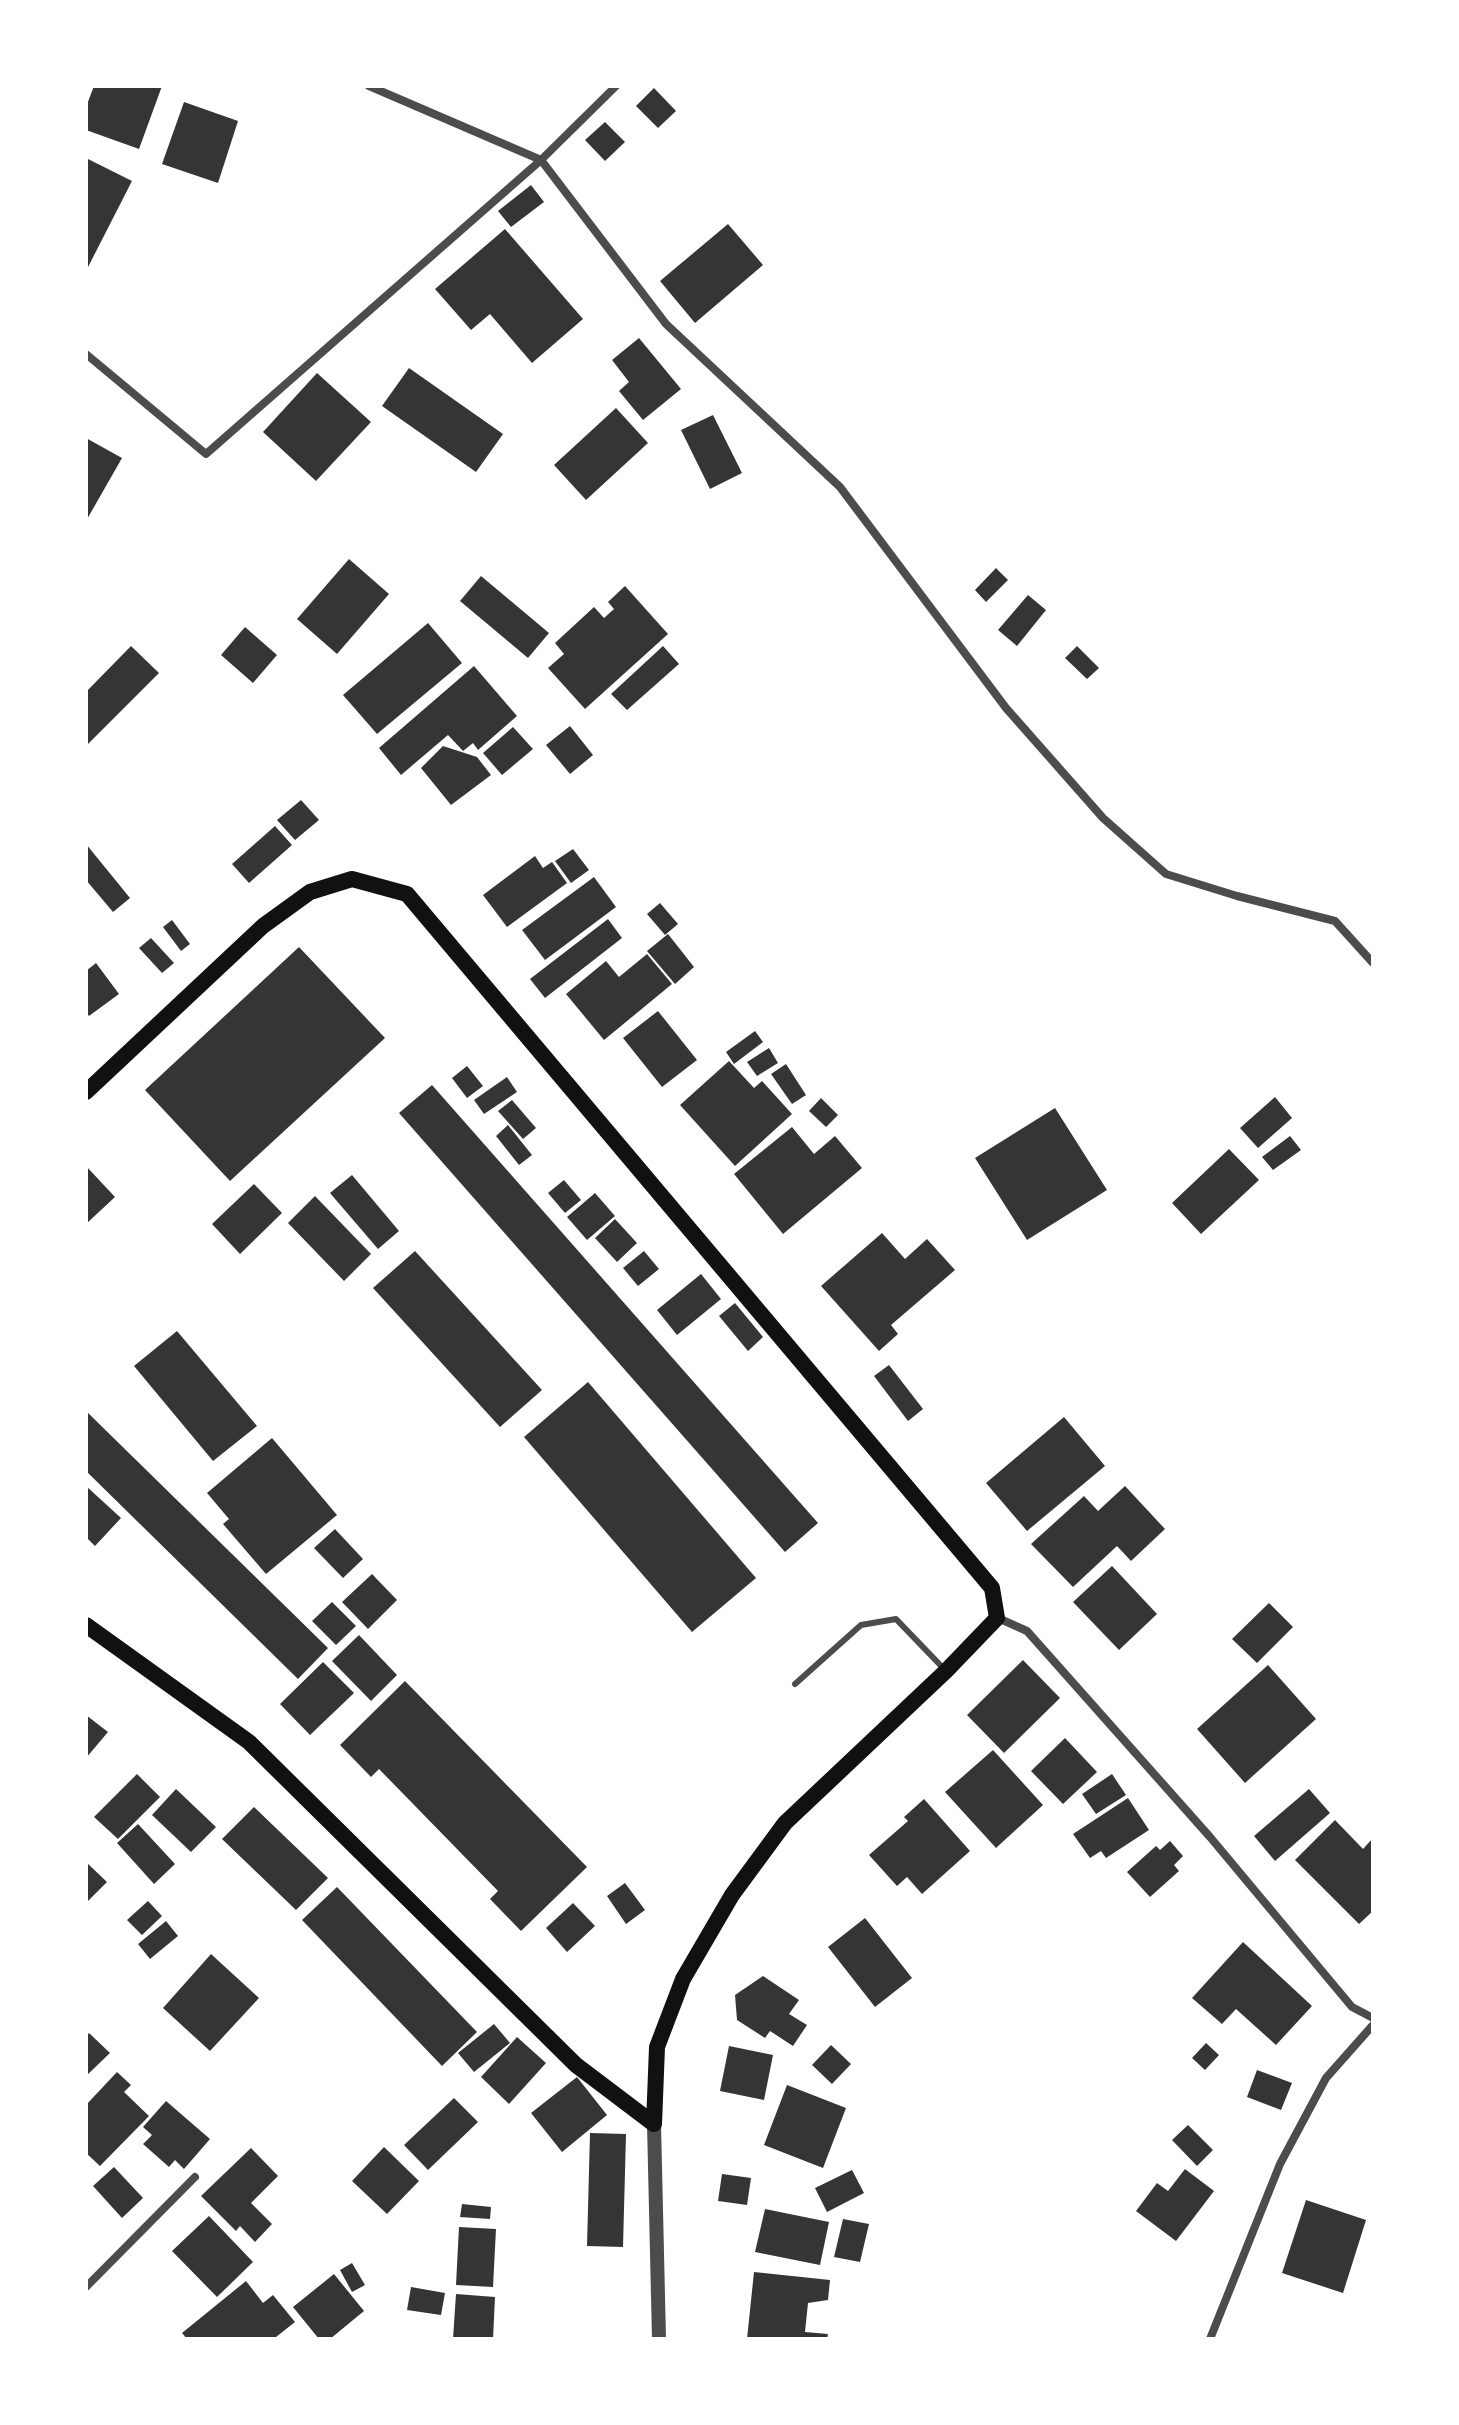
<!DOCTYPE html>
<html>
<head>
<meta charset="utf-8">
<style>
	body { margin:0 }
	#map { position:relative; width:1459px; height:2425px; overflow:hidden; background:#fff; font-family:"Roboto Serif",serif }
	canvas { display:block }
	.frame { position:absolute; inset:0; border:88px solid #fff; pointer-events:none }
</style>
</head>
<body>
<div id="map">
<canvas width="1459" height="2425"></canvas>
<div class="frame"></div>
</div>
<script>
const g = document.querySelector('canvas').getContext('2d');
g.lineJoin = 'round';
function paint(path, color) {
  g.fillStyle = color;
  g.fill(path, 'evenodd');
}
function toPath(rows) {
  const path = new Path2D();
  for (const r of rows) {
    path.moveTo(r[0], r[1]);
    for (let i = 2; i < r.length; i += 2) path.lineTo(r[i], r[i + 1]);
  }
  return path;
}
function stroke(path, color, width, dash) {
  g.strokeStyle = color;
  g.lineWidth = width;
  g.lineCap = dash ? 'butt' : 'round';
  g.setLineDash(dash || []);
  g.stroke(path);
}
const building = toPath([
	[94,86,162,86,139,149,86,130,86,107],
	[654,88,676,111,658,128,636,106],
	[184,102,238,121,218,183,162,164],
	[605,122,625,142,605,161,585,140],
	[86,158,132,181,86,271],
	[531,185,544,202,511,227,498,211],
	[728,224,763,265,695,323,660,281],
	[505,229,583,319,532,363,490,314,471,330,435,289],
	[639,338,681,389,643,420,619,391,629,382,612,360],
	[409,368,503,434,476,472,382,406],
	[317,373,371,422,316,481,263,432],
	[616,408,648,443,586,500,554,465],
	[713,415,742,473,710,489,681,430],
	[86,438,122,458,86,521],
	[349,559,389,594,337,654,297,619],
	[996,568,1008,580,986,602,975,590],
	[481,576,549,633,528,658,460,601],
	[625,586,668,634,585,709,548,668,564,654,555,643,594,607,604,618,614,609,608,602],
	[1028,595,1046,610,1017,646,998,630],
	[428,623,462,663,377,734,343,695],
	[245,627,277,655,253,683,221,655],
	[131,646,159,673,86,746,86,692],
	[663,646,679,664,627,710,611,694],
	[1077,646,1099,668,1087,679,1065,658],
	[474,666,517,716,478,750,473,743,463,751,448,735,401,775,379,748],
	[570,726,593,755,570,774,546,745],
	[513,727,533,749,502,775,483,753],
	[443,746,477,757,491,775,451,805,421,768],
	[301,800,319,820,295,840,277,820],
	[275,826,292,845,249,883,232,864],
	[86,844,130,898,113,912,86,880],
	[573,849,589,870,571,883,555,861],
	[535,856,543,868,552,862,567,883,507,927,483,895],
	[594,877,616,907,545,960,522,930],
	[660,903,678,924,665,935,647,914],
	[608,919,622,938,545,998,530,979],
	[172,920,190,944,181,951,163,927],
	[668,934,694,967,675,984,647,951],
	[151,938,174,963,162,973,139,948],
	[299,947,385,1038,230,1181,145,1090],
	[647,954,672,984,604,1040,566,994,606,961,619,977],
	[96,963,119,994,89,1016,86,1012,86,971],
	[658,1011,697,1060,662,1087,623,1038],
	[755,1031,763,1042,734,1064,726,1052],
	[769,1048,778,1063,757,1076,747,1062],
	[729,1061,754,1088,762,1081,792,1114,735,1166,680,1105],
	[786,1064,806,1095,792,1104,771,1074],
	[467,1066,483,1086,467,1098,452,1078],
	[507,1077,517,1092,484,1114,474,1100],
	[432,1085,818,1523,785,1552,399,1113],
	[1275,1097,1292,1118,1258,1148,1240,1128],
	[821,1098,838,1115,826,1127,809,1111],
	[512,1100,536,1128,523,1139,498,1111],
	[1055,1108,1107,1190,1027,1240,975,1158],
	[508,1125,532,1155,519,1165,496,1136],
	[792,1127,814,1154,835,1136,862,1168,783,1234,734,1174],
	[1290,1136,1301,1150,1273,1170,1262,1157],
	[1229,1149,1259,1180,1201,1234,1172,1203],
	[86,1166,115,1197,86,1224],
	[352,1175,399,1231,378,1249,330,1193],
	[564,1180,581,1200,565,1213,548,1193],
	[254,1184,282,1213,240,1254,212,1224],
	[595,1193,615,1216,587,1240,567,1217],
	[315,1196,371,1254,344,1281,288,1223],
	[615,1219,637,1243,617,1262,595,1238],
	[882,1233,905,1259,927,1239,955,1270,891,1325,898,1334,879,1351,821,1286],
	[415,1251,542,1390,500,1427,373,1288],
	[644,1251,659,1269,638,1286,623,1268],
	[701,1274,721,1299,677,1335,657,1310],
	[735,1303,763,1337,748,1351,719,1316],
	[177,1331,257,1426,213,1461,134,1366],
	[889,1365,923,1409,908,1421,874,1376],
	[588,1382,756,1578,692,1632,524,1437],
	[86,1411,328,1648,298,1679,86,1471],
	[1064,1417,1105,1466,1027,1531,986,1483],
	[272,1438,337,1515,266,1574,223,1524,229,1519,207,1493],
	[86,1486,121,1518,95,1546,86,1537],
	[1125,1486,1165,1529,1131,1561,1117,1546,1073,1587,1031,1544,1084,1496,1098,1511],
	[335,1529,363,1559,343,1578,314,1548],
	[1112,1566,1157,1614,1119,1650,1073,1602],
	[372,1574,397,1600,368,1629,342,1602],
	[332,1602,356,1626,336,1645,312,1621],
	[1269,1603,1293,1627,1257,1663,1232,1639],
	[359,1635,397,1675,371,1701,332,1661],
	[1023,1660,1060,1698,1004,1753,967,1715],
	[323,1662,354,1693,310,1735,280,1704],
	[1268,1665,1316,1719,1245,1783,1197,1729],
	[405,1681,587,1867,521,1931,490,1899,498,1891,379,1769,371,1777,340,1745],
	[86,1715,108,1732,86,1758],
	[1065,1738,1097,1772,1063,1804,1031,1771],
	[993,1750,1043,1805,996,1848,945,1792],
	[137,1774,160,1797,118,1839,94,1817],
	[1112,1774,1126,1795,1096,1814,1082,1794],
	[176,1789,216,1827,191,1852,152,1815],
	[1309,1789,1330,1813,1275,1861,1254,1836],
	[1128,1798,1149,1830,1106,1858,1101,1851,1090,1858,1073,1834],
	[924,1799,970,1851,922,1894,907,1877,897,1886,869,1855,908,1821,904,1817],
	[254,1807,328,1878,296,1910,222,1839],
	[1335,1820,1363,1849,1373,1838,1373,1911,1359,1924,1295,1860],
	[138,1824,175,1864,154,1884,117,1843],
	[1170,1841,1183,1856,1174,1865,1179,1871,1150,1897,1127,1872,1156,1846,1160,1850],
	[86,1862,107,1882,86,1903],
	[625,1883,645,1910,626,1924,607,1896],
	[337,1887,477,2032,442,2066,302,1920],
	[148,1901,162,1916,142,1935,127,1920],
	[573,1903,595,1926,567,1952,546,1928],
	[865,1918,912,1978,875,2007,828,1947],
	[166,1921,178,1936,150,1959,138,1944],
	[1243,1942,1312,2006,1276,2045,1236,2009,1222,2024,1192,1998],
	[211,1954,259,1998,210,2051,163,2008],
	[763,1976,799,2000,789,2014,807,2025,793,2046,770,2031,765,2038,737,2020,735,1995],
	[494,2024,510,2043,474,2072,458,2053],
	[89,2033,110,2053,86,2076,86,2037],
	[517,2037,546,2063,509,2104,481,2077],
	[1206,2043,1219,2055,1205,2070,1192,2058],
	[831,2045,851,2064,832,2084,812,2065],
	[729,2046,773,2055,764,2100,720,2091],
	[1257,2070,1292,2083,1281,2110,1247,2097],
	[117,2072,131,2085,124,2092,149,2116,100,2166,86,2153,86,2105],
	[577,2077,607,2115,562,2152,531,2113],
	[787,2085,846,2108,823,2168,764,2145],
	[454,2098,478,2122,428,2170,404,2145],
	[166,2101,210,2139,184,2169,175,2160,169,2167,143,2144,152,2135,143,2127],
	[1188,2125,1213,2150,1197,2166,1172,2140],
	[590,2133,626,2134,623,2247,587,2246],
	[384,2147,419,2181,387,2214,352,2181],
	[251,2148,278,2176,251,2203,272,2224,255,2242,240,2226,236,2231,201,2196],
	[114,2167,143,2198,122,2218,93,2186],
	[1185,2169,1214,2191,1176,2241,1136,2211,1157,2183,1168,2191],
	[852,2170,864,2193,827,2212,815,2188],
	[722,2174,751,2178,747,2205,718,2201],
	[1306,2200,1366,2220,1343,2293,1282,2273],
	[462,2204,491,2207,490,2219,460,2217],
	[765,2209,829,2222,820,2265,755,2252],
	[209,2216,253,2262,217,2297,172,2251],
	[843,2219,869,2224,860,2262,834,2257],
	[459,2227,496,2229,493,2287,456,2285],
	[352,2263,365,2285,352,2292,340,2270],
	[754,2272,830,2280,828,2300,808,2303,805,2332,828,2334,827,2339,747,2339],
	[334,2274,364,2311,330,2339,319,2339,293,2307],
	[246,2281,263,2303,273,2295,295,2322,276,2337,278,2339,187,2339,182,2333],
	[411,2287,445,2293,441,2315,407,2310],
	[456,2294,495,2297,493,2339,453,2339]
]);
const service = toPath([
	[795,1684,861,1625,896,1619,946,1671]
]);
const minor = toPath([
	[369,86,541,160,666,324,840,487,1006,708,1103,818,1166,874,1237,896,1335,921,1373,963],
	[86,354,206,454,541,160,616,86],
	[998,1618,1027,1631,1210,1837,1352,2007,1373,2018],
	[86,2287,195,2177],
	[1210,2339,1280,2164,1326,2078,1373,2025]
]);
const tertiary = toPath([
	[654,2124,659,2339]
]);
const secondary = toPath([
	[86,1092,263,926,310,892,352,879,407,894,992,1588,997,1618,946,1671,785,1823,732,1895,683,1979,657,2047,654,2124],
	[86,1625,249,1742,576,2065,654,2124]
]);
paint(building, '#353535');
stroke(service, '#4c4c4c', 6);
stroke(minor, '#4c4c4c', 8);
stroke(tertiary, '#4c4c4c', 14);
stroke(secondary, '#111', 16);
</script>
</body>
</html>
